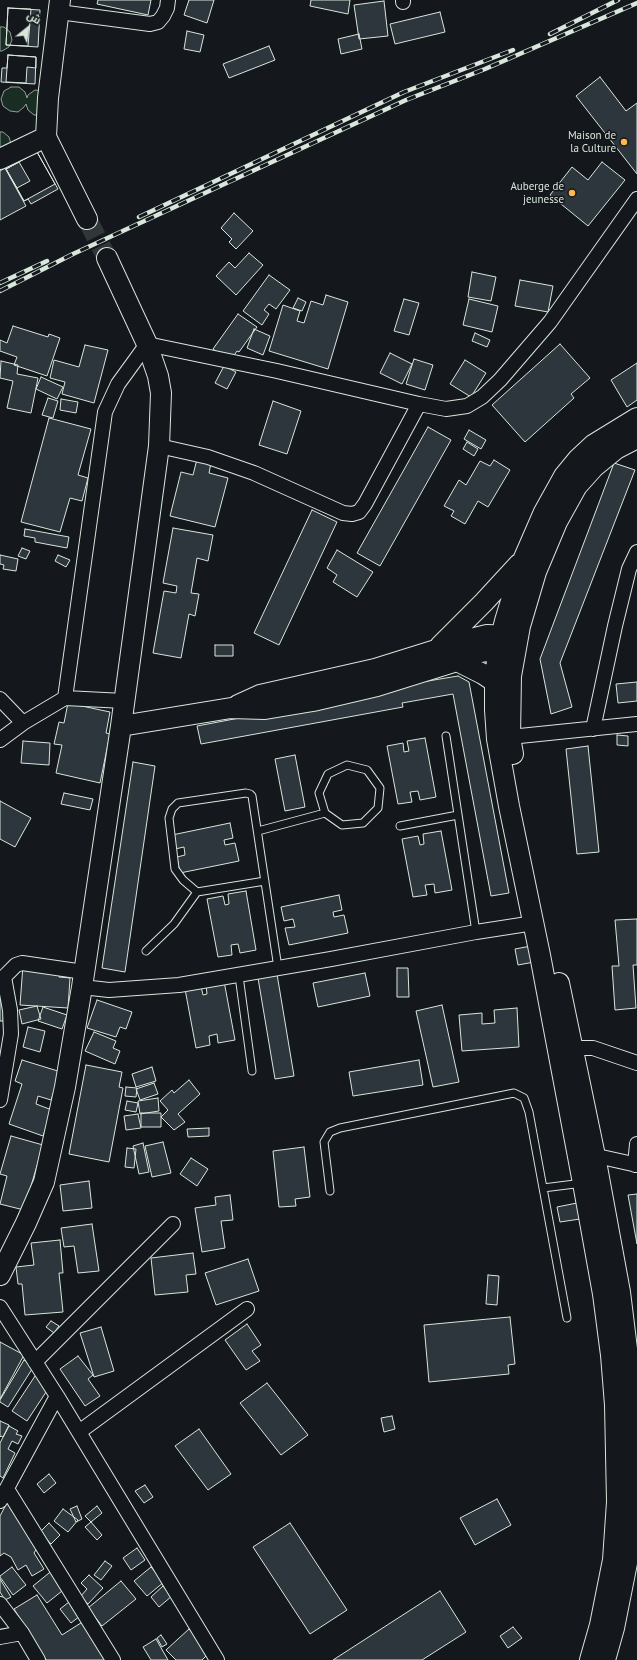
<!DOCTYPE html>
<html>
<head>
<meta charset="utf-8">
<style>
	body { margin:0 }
	#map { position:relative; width:637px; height:1660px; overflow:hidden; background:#14181c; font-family:"PT Sans",Cairo,sans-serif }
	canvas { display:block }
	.north { position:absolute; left:8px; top:8px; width:40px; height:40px; -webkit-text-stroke:3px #14181c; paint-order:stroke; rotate:30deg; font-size:11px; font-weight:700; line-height:16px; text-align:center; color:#d8e6dc }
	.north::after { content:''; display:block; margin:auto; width:14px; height:18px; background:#d8e6dc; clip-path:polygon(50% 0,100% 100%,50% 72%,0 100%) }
</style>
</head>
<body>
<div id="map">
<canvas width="637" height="1660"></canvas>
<div class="north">ش</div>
</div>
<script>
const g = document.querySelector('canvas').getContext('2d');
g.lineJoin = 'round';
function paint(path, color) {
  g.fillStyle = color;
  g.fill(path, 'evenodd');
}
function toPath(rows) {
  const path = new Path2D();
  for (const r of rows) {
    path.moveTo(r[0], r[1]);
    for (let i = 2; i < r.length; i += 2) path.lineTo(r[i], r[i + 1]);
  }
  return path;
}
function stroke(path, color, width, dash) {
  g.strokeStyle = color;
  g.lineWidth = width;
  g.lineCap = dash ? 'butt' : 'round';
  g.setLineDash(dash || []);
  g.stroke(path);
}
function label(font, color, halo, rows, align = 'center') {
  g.font = font + ' "PT Sans",sans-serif';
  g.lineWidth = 3;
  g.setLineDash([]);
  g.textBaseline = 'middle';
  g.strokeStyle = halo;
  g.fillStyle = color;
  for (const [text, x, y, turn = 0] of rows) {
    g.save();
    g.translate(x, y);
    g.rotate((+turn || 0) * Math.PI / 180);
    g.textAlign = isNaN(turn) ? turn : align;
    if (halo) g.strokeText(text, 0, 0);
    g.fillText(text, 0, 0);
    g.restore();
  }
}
const green = toPath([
	[0,27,4,27,10,32,12,40,9,47,2,51,0,51,0,27],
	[11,87,19,87,25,92,27,98,28,95,35,90,43,91,42,115,34,115,28,110,26,104,24,107,18,112,10,111,3,106,1,99,4,91,11,87],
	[0,132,3,132,9,137,11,144,0,156,0,132]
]);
const building = toPath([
	[98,0,151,0,148,15,97,4,98,0],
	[189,0,214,0,207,23,184,15,189,0],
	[311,0,350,0,348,14,310,6,311,0],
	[384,1,388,36,359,39,354,5,384,1],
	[8,8,31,9,28,46,6,45,8,8],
	[8,8,40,10,38,47,6,45,8,8],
	[440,12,445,32,395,44,390,24,440,12],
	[187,31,204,35,200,52,184,49,187,31],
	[359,34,362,49,341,54,338,39,359,34],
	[269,46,275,60,229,78,223,64,269,46],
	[8,55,36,57,36,68,27,67,26,83,6,82,8,55],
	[8,55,36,57,35,84,1,82,2,68,7,68,8,55],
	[600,77,626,111,637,103,637,174,576,96,600,77],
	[37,152,55,184,24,201,6,169,37,152],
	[37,152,58,189,31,204,28,199,24,201,6,169,37,152],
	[19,162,30,181,17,188,6,169,19,162],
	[602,162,625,180,588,226,550,195,572,167,588,180,602,162],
	[5,168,26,206,0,220,0,171,5,168],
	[234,213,253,231,236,249,229,242,232,239,221,228,234,213],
	[249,253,263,265,236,295,216,276,229,262,235,268,249,253],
	[472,272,496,277,491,301,468,297,472,272],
	[269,275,290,290,276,309,269,304,264,310,269,314,262,325,243,311,269,275],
	[520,280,553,286,548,312,515,306,520,280],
	[326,295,348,302,328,369,269,351,283,305,300,311,297,321,304,323,311,301,323,305,326,295],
	[298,298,306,302,302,311,293,308,298,298],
	[404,299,419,303,409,335,394,331,404,299],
	[469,299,498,306,492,332,463,325,469,299],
	[238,314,257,327,239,352,237,351,230,361,213,349,238,314],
	[13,326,48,337,49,334,60,338,47,376,14,365,17,357,0,351,0,340,7,343,13,326],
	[254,329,270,336,263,355,247,348,254,329],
	[475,333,490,340,487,347,472,341,475,333],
	[560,344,590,378,571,394,574,398,525,442,492,405,560,344],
	[85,345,108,350,94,403,62,394,65,382,50,378,54,360,79,367,85,345],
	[390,353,412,364,402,384,380,373,390,353],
	[414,359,433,365,425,390,406,384,414,359],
	[465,360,486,373,471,397,450,384,465,360],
	[1,361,18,365,17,374,38,378,31,413,7,408,13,381,0,378,1,361],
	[637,363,637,400,627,407,611,380,637,363],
	[224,366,236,372,227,389,215,383,224,366],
	[41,377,63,387,57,399,36,389,41,377],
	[48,398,58,401,53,418,42,415,48,398],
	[61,399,78,402,76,413,60,410,61,399],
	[273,401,301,411,287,454,259,445,273,401],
	[49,418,91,429,78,475,88,478,82,501,70,498,60,532,21,522,49,418],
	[428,427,451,440,380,566,357,553,428,427],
	[469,430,486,440,481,449,464,439,469,430],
	[467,442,478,449,474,456,463,449,467,442],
	[197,459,211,463,209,473,228,478,215,527,170,516,181,472,193,475,197,459],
	[494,460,510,470,488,507,478,501,465,524,451,516,454,511,444,506,459,480,466,485,480,461,490,466,494,460],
	[614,463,635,470,560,663,572,707,551,714,540,659,614,463],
	[312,510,337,522,279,645,254,633,312,510],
	[173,528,213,535,208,561,197,558,191,593,199,594,195,616,189,614,181,658,153,653,164,591,176,593,177,586,163,583,173,528],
	[25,529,69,537,67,548,35,542,35,538,24,536,25,529],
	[22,548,30,551,26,559,18,556,22,548],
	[337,550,373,572,357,597,333,582,337,575,327,568,337,550],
	[0,555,18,559,16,571,3,569,4,565,0,564,0,555],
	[58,555,70,560,66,567,55,561,58,555],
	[215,645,233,645,233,656,215,656,215,645],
	[458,676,469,682,509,893,491,896,453,694,402,703,403,707,201,744,197,726,404,687,404,685,458,676],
	[637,682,637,701,618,703,616,684,637,682],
	[68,703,110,712,106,733,110,734,100,783,56,773,62,745,54,744,59,722,64,723,68,703],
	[617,735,628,736,628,746,617,745,617,735],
	[425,738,436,797,420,800,418,791,410,792,412,802,398,804,387,746,403,743,404,752,409,751,407,741,425,738],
	[23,741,50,743,49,765,21,763,23,741],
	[588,746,599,852,577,854,566,749,588,746],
	[295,755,305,807,285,811,275,759,295,755],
	[133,762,155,766,125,972,102,968,133,762],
	[64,793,93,799,90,810,61,804,64,793],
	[0,801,31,818,15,847,0,839,0,801],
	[230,823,233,838,224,840,225,845,235,843,239,861,180,873,177,857,185,855,184,847,175,849,172,835,230,823],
	[441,831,452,890,435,893,434,884,425,885,427,895,413,897,402,839,418,836,420,845,424,844,423,834,441,831],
	[246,891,256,950,240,953,238,944,231,945,232,955,218,957,207,899,223,896,225,905,229,904,228,894,246,891],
	[339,895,342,910,333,912,334,917,344,915,348,933,289,945,285,928,295,927,293,919,284,921,281,907,339,895],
	[637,919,637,965,633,965,636,1008,615,1010,612,966,619,966,615,920,637,919],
	[531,946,534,962,518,965,515,949,531,946],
	[23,965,60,968,59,977,70,978,68,1008,20,1005,23,965],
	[397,968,408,968,409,997,397,997,397,968],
	[365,973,370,996,318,1007,313,983,365,973],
	[277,974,294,1076,275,1079,258,978,277,974],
	[224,981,235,1040,218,1043,217,1034,209,1036,210,1045,196,1048,185,989,201,986,203,995,207,994,206,985,224,981],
	[0,989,4,1011,3,1021,0,1021,0,989],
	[97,1000,132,1012,126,1029,120,1027,116,1037,87,1028,97,1000],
	[442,1005,459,1082,433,1087,416,1011,442,1005],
	[37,1006,41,1019,22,1024,19,1010,37,1006],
	[43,1007,67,1015,62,1029,38,1021,43,1007],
	[517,1008,519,1047,462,1051,459,1015,482,1013,482,1024,495,1023,494,1010,517,1008],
	[28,1027,45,1031,40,1052,23,1047,28,1027],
	[94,1032,116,1041,113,1048,120,1051,115,1064,85,1051,94,1032],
	[22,1060,61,1072,51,1100,38,1096,36,1104,52,1110,43,1136,9,1124,22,1084,15,1081,22,1060],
	[419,1060,423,1085,353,1096,349,1072,419,1060],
	[86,1065,122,1072,119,1087,123,1088,109,1162,69,1154,86,1065],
	[152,1067,156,1081,136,1087,132,1074,152,1067],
	[189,1080,200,1094,178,1114,185,1122,174,1130,161,1117,168,1110,160,1101,172,1090,174,1093,189,1080],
	[154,1083,158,1094,140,1100,136,1089,154,1083],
	[126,1087,137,1088,136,1097,125,1096,126,1087],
	[158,1098,159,1111,140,1114,138,1101,158,1098],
	[127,1101,138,1103,136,1112,125,1110,127,1101],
	[141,1113,161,1113,161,1127,141,1127,141,1113],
	[138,1114,141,1128,126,1130,124,1116,138,1114],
	[209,1128,209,1136,188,1137,187,1129,209,1128],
	[11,1136,43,1145,24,1210,0,1204,7,1176,0,1174,11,1136],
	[163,1142,171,1173,152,1177,145,1146,163,1142],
	[143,1143,149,1172,139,1174,133,1146,143,1143],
	[304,1147,310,1197,295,1199,296,1206,279,1207,273,1151,304,1147],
	[127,1148,136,1149,134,1168,125,1167,127,1148],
	[191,1158,208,1169,197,1186,180,1174,191,1158],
	[89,1181,92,1208,63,1211,60,1185,89,1181],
	[637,1194,637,1244,628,1195,637,1194],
	[230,1195,233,1220,221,1221,225,1248,202,1252,195,1208,216,1205,215,1197,230,1195],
	[577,1203,580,1219,560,1222,557,1207,577,1203],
	[92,1224,99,1271,78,1273,74,1246,64,1247,61,1228,92,1224],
	[60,1240,63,1273,59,1273,63,1312,25,1315,22,1284,18,1284,16,1267,34,1265,31,1243,60,1240],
	[193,1253,196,1274,186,1275,188,1292,155,1295,151,1258,193,1253],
	[248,1259,259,1291,216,1305,205,1273,248,1259],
	[488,1275,499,1276,497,1305,486,1304,488,1275],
	[510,1317,515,1364,508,1365,509,1374,429,1382,424,1325,510,1317],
	[51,1321,59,1326,54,1333,46,1327,51,1321],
	[247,1324,261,1345,252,1351,260,1361,246,1370,225,1340,247,1324],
	[101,1327,114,1371,94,1377,80,1333,101,1327],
	[0,1342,24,1355,0,1399,0,1342],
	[78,1356,93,1375,88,1379,100,1396,85,1406,60,1369,78,1356],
	[24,1360,34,1366,8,1407,0,1402,0,1400,24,1360],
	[37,1373,52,1383,27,1421,12,1411,37,1373],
	[267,1383,308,1435,281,1455,240,1403,267,1383],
	[392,1416,395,1429,384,1432,381,1418,392,1416],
	[0,1421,9,1425,3,1437,1,1436,0,1437,0,1421],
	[9,1426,18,1431,16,1434,22,1436,18,1444,12,1441,8,1449,15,1453,3,1478,0,1476,0,1443,9,1426],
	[199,1429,231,1474,208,1490,175,1446,199,1429],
	[49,1474,56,1483,44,1493,37,1484,49,1474],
	[145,1485,153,1497,144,1503,135,1491,145,1485],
	[10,1497,39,1545,34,1553,44,1569,32,1576,26,1565,18,1570,11,1557,4,1553,0,1556,0,1516,10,1497],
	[497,1499,511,1525,475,1545,460,1518,497,1499],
	[77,1506,82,1519,76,1522,70,1509,77,1506],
	[97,1506,102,1513,91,1522,85,1516,97,1506],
	[63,1509,78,1520,68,1532,54,1521,63,1509],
	[91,1522,102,1535,97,1540,85,1527,91,1522],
	[49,1523,60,1535,51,1544,40,1532,49,1523],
	[290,1523,347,1610,310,1634,253,1547,290,1523],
	[137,1548,145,1560,131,1570,123,1558,137,1548],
	[105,1561,112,1566,101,1580,94,1575,105,1561],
	[12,1567,26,1585,13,1595,0,1577,0,1576,12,1567],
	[151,1567,164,1582,147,1596,134,1581,151,1567],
	[54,1569,67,1587,47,1603,33,1586,54,1569],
	[89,1575,103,1588,88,1604,80,1597,87,1589,81,1583,89,1575],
	[0,1579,11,1597,5,1600,0,1592,0,1579],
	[121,1581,136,1599,102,1626,88,1608,121,1581],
	[163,1586,172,1596,159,1607,151,1597,163,1586],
	[440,1591,466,1632,422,1660,333,1660,440,1591],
	[37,1595,62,1635,84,1621,109,1660,46,1660,14,1609,37,1595],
	[69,1602,80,1616,71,1623,60,1609,69,1602],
	[513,1627,522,1638,508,1648,500,1636,513,1627],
	[189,1629,210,1652,202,1660,176,1660,166,1650,189,1629],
	[161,1635,167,1644,162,1647,157,1638,161,1635],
	[156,1639,168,1660,151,1660,143,1647,156,1639]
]);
const secondaryTunnel = toPath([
	[87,219,107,258]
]);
const lane = toPath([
	[446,736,476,932],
	[400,826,458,815],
	[258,831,325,813,342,825,363,823,378,808,380,788,367,770,347,765,328,774,319,793,325,813],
	[197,892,183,880,175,869,169,818,172,809,178,803,246,793,250,794,252,796,278,968],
	[146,951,174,924,197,892,265,881],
	[239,976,252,1071],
	[330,1191,324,1142,330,1132,340,1128,514,1093,524,1098,529,1112,543,1188],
	[567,1318,543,1188,583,1183]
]);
const street = toPath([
	[403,0,403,2],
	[59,12,150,24,158,22,163,16,167,8,168,0],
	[159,446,208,457,254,473,343,513,352,514,359,512,365,504,419,404],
	[65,698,105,412,118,384,147,344,277,371,419,404,446,409,467,406,482,397,500,380,550,322,637,199],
	[0,699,23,723],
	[593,729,615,626,629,569,637,552],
	[510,737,637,724],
	[0,740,23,723,65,698,124,701],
	[0,978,4,977,16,965,22,963,84,972],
	[82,987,109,990,179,985,331,959,476,932,534,923],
	[573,1048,593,1048,637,1063],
	[0,1100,11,1034,10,1010,4,977],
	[588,1154,637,1165],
	[635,1165,637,1144],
	[0,1307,57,1396,217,1660],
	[35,1362,173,1224],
	[79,1432,247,1309],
	[7,1489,113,1660],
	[0,1501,57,1396],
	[0,1604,22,1633,38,1660],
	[0,1637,22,1633]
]);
const secondary = toPath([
	[60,0,48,98,46,137,87,219],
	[0,159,46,137],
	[440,646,484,602,519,564],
	[457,661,483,674,495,682],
	[238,705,260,695,375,669,471,639,487,635,514,636],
	[121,726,231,708,265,709,313,701,377,686,457,661,476,653,498,649,510,649],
	[513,754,510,737,511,676,520,626,536,572,557,522,577,486,594,467,616,449,637,438],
	[559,983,595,1156,620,1292,627,1349,631,1405,632,1504,627,1563,614,1628,605,1660],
	[0,1275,26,1223,44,1182,65,1087,82,987,121,726,159,446,161,393,158,376,147,344,107,258],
	[590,1660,600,1625,613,1560,617,1502,615,1405,611,1355,603,1294,583,1183,540,955,509,806,497,739,495,710,495,682,498,649,505,621,524,558,544,512,564,476,578,459,593,445,637,418]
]);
const rail = toPath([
	[550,34,618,0],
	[139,217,404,92,513,50],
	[0,283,47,261],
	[0,291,73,254,406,100,485,69,637,3]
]);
const markers = [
	[624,142,4,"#ffb74d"],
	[572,193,4,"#ffb74d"]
];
const poiNames = [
	["Maison de",616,136],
	["la Culture",616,149],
	["Auberge de",564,187],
	["jeunesse",564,200]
];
paint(green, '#1a2d24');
stroke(green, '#939e99', 1);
paint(building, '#2c363c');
stroke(building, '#d8e6dc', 1);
stroke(secondaryTunnel, '#313739', 20, [20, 10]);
stroke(lane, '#d8e6dc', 9);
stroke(street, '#d8e6dc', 16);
stroke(secondary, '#d8e6dc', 22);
stroke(lane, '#14181c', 7);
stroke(street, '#14181c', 14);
stroke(secondary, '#14181c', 20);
stroke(rail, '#d8e6dc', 4.5);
stroke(rail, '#14181c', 3, [9]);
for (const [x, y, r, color] of markers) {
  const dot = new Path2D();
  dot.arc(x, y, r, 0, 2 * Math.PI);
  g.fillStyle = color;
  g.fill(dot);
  stroke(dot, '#14181c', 1.5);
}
label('11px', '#d8e6dc', '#14181c', poiNames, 'right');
</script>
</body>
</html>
